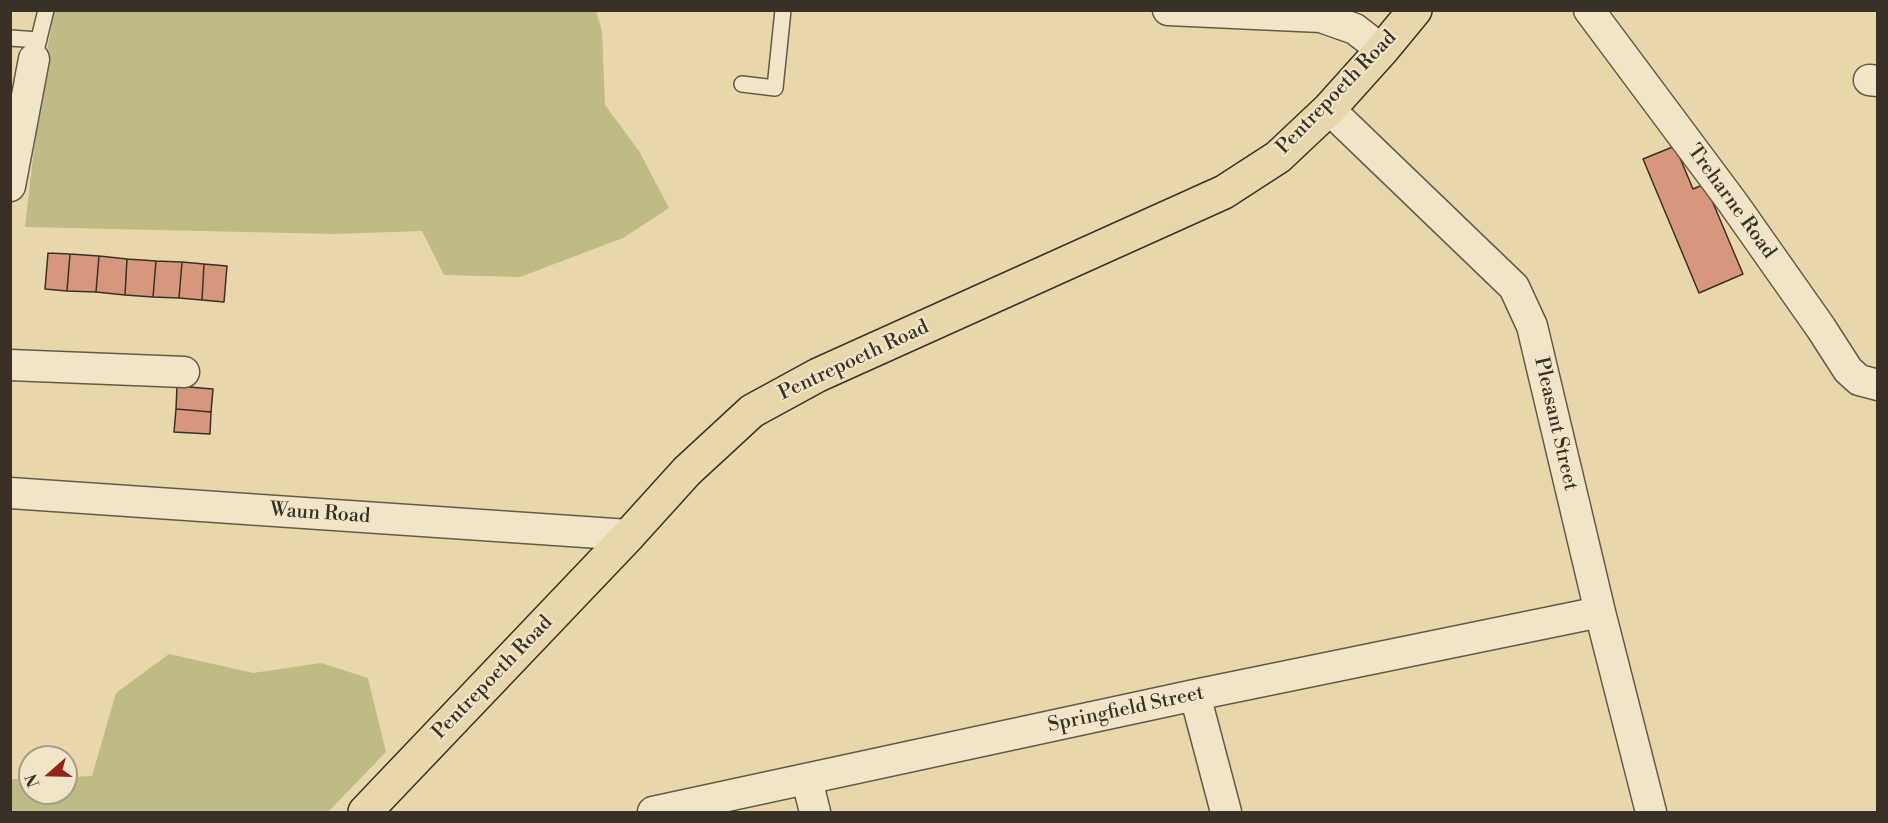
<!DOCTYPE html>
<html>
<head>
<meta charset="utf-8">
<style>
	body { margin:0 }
	#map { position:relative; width:1888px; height:823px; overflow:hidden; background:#e8d7ab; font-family:"Libre Bodoni",serif }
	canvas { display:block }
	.frame { position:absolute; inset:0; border:12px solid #393126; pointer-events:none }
	.north { position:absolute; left:18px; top:745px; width:60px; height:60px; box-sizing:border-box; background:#f0e5c8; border:2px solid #a79d87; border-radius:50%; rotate:250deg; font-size:16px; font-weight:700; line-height:24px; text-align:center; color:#393126 }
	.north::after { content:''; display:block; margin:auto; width:21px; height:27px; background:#8f2418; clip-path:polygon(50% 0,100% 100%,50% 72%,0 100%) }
</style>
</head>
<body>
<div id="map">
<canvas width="1888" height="823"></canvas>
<div class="frame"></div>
<div class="north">N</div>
</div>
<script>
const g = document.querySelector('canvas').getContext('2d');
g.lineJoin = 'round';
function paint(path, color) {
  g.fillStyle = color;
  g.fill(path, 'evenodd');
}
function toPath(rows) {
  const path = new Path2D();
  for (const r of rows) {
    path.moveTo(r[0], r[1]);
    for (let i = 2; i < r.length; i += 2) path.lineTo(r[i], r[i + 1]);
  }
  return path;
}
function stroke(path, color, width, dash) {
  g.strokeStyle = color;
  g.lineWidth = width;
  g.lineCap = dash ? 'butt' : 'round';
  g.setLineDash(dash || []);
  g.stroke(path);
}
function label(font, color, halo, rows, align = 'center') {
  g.font = font + ' "Libre Bodoni",serif';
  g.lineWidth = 4.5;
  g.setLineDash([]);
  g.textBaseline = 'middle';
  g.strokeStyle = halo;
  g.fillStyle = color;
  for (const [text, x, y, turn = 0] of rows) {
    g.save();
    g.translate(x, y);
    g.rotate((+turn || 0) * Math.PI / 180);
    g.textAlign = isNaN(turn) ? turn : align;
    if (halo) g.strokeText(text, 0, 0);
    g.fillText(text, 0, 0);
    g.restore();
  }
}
const green = toPath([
	[55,10,596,11,602,31,605,105,639,151,669,208,623,238,520,277,444,275,422,231,334,234,25,227,43,70],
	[169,654,253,673,321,663,368,678,386,752,328,812,11,812,11,779,30,779,30,793,66,793,66,777,92,776,116,693]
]);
const building = toPath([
	[1675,146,1693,189,1705,184,1743,274,1699,293,1643,159,1675,146],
	[48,253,70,254,67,291,45,289,48,253],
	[70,254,99,256,96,292,67,291,70,254],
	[99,256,127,259,125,295,96,292,99,256],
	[127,259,156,261,153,297,125,295,127,259],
	[156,261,182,262,179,298,153,297,156,261],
	[182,262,204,264,202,300,179,298,182,262],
	[204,264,227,266,224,302,202,300,204,264],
	[177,386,213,389,211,412,176,409,177,386],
	[176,409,211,412,210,434,174,432,176,409]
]);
const service = toPath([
	[10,38,39,40],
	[34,59,46,10],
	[742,84,775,88,783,10]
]);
const minor = toPath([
	[1168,10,1321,17,1355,29,1382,50],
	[1589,10,1733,203,1821,328,1848,370,1859,380,1878,385],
	[1869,80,1878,81],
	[1329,109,1514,287,1532,326,1600,612,1651,812],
	[10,186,34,59],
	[10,365,184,372],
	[10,493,629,535],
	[1195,695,1226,812],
	[807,780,815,812],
	[653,812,1195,695,1600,612]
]);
const primary = toPath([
	[365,812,629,535,687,471,752,411,818,375,1224,192,1278,157,1329,109,1382,50,1415,10]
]);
const streetNames = [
	["Pentrepoeth Road",1337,93,-46],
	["Treharne Road",1731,202,54],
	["Pentrepoeth Road",854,361,-25],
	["Pleasant Street",1555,424,77],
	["Waun Road",320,514,4],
	["Pentrepoeth Road",493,678,-46],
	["Springfield Street",1126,710,-12]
];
paint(green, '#bebc84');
paint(building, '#d7977d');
stroke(building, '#393126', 1.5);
stroke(service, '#655a47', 18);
stroke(minor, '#655a47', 33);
stroke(primary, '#393126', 36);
stroke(service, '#f0e5c8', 15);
stroke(minor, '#f0e5c8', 30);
stroke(primary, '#e8d7ab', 33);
label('20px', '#393126', '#f0e5c8', streetNames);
</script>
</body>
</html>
